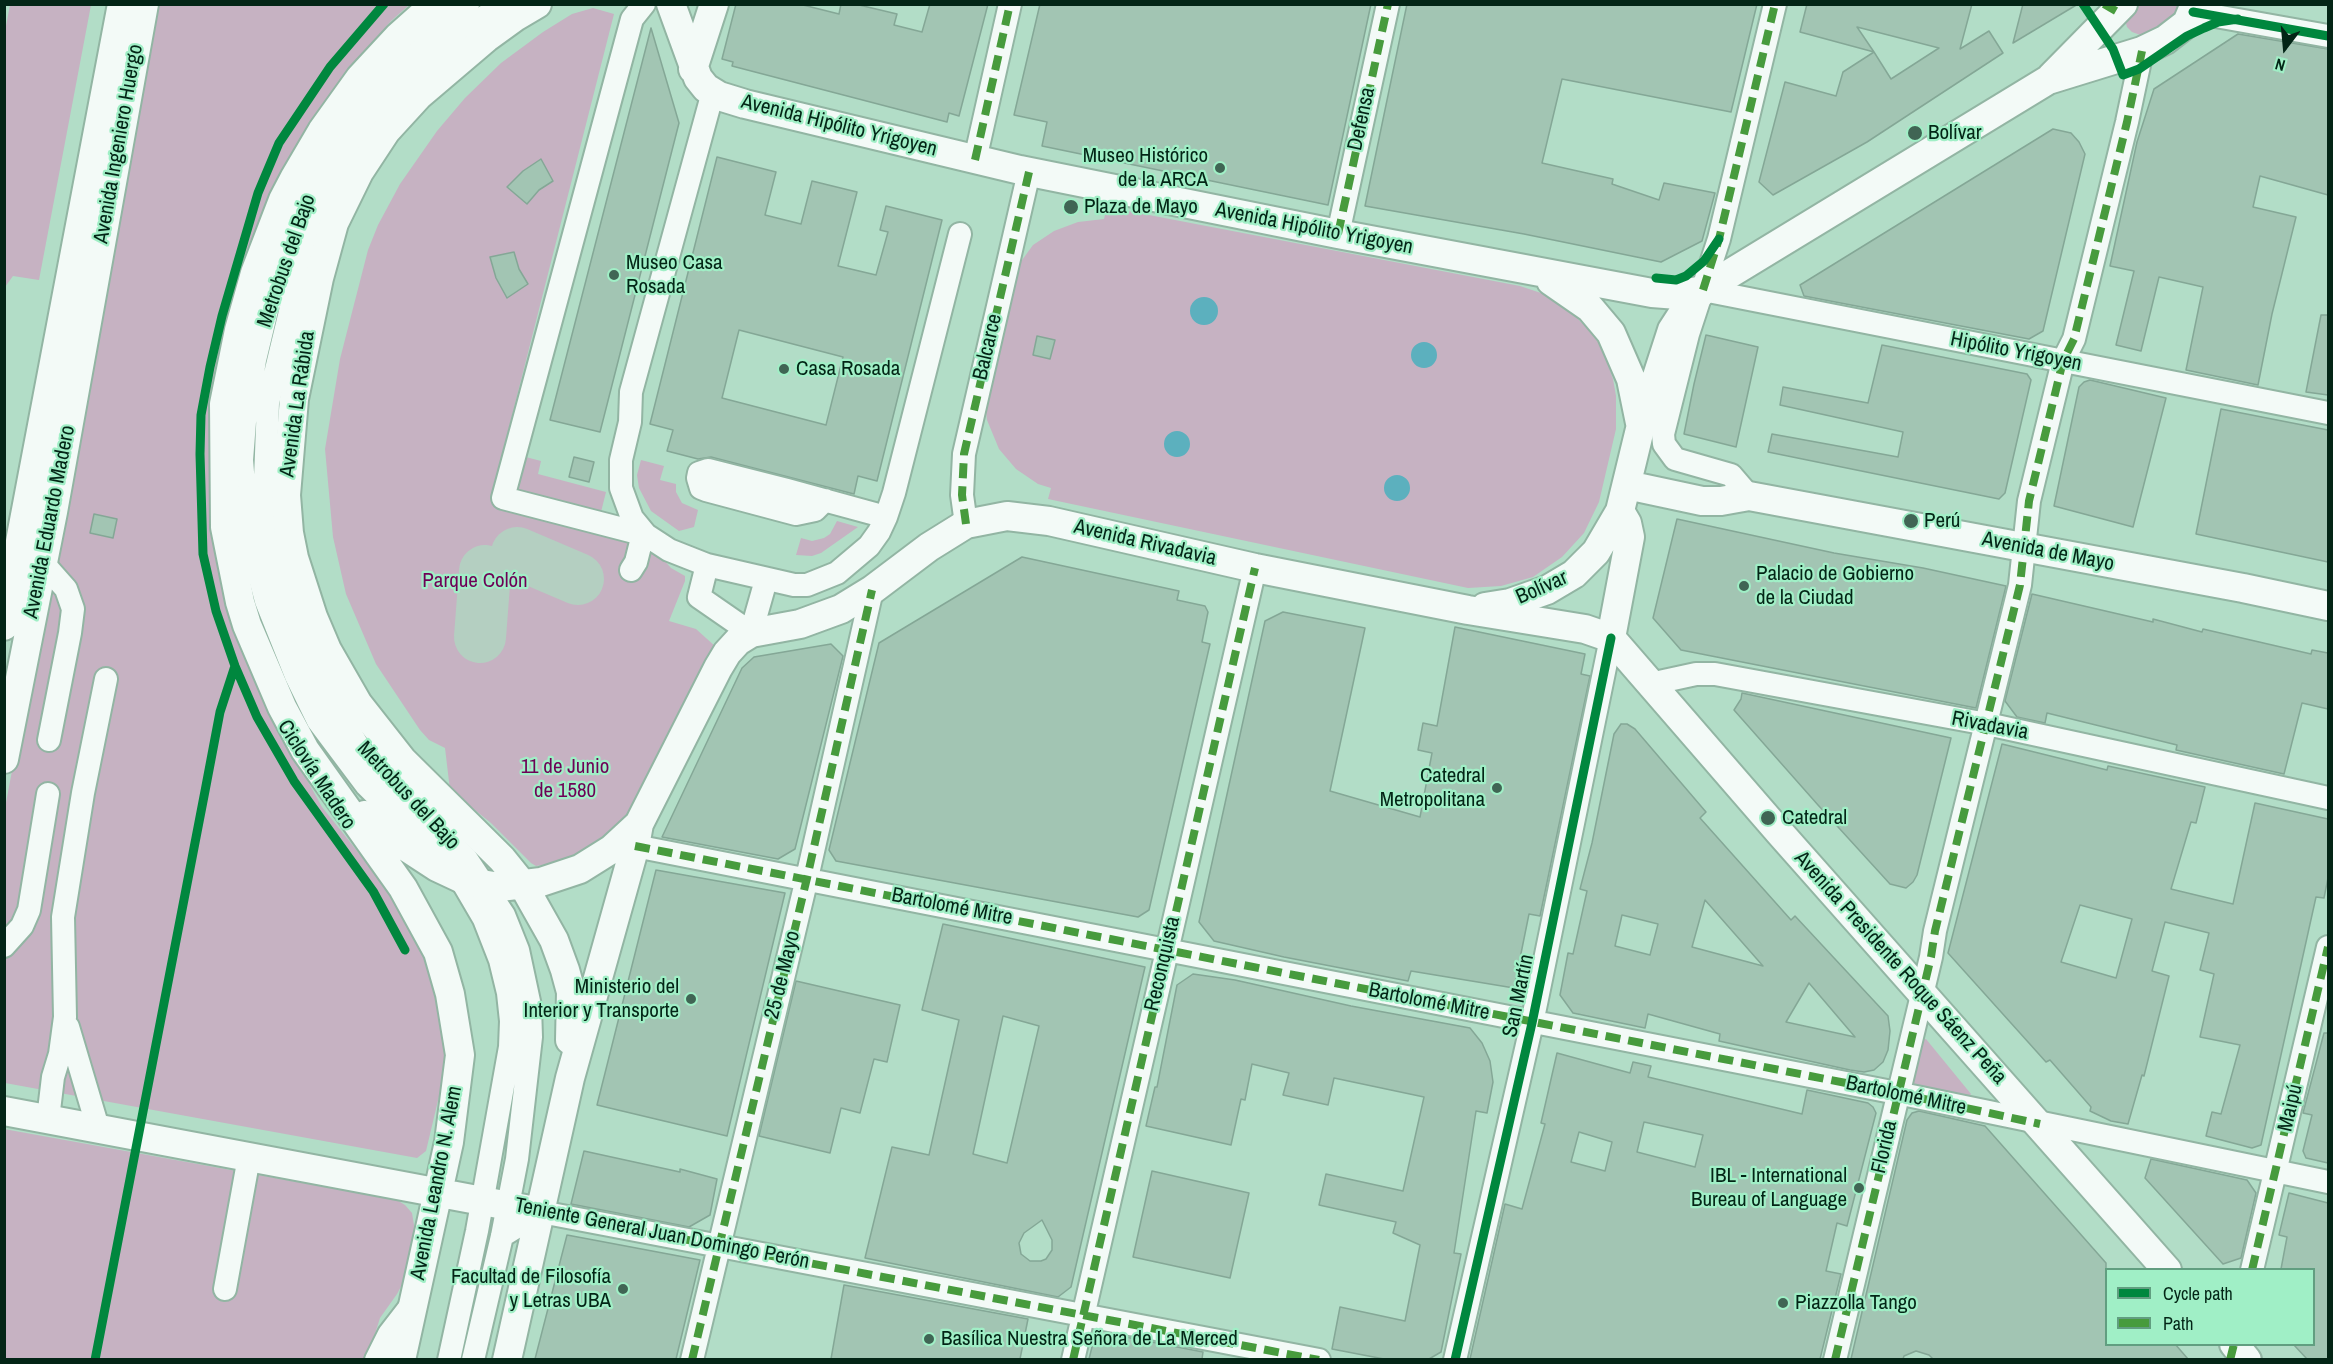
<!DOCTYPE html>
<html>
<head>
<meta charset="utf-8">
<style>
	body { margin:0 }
	#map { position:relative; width:2333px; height:1364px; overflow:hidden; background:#b2ddc7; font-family:"Archivo Narrow",sans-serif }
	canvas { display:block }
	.frame { position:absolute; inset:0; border:6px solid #032516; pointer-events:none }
	.legend { position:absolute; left:2105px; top:1268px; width:210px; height:78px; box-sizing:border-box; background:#a0efc6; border:2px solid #619e80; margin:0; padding:8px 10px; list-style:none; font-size:18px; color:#032516 }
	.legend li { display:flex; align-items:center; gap:12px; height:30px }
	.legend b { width:30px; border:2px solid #619e80 }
	.north { position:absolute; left:2255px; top:18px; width:60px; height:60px; -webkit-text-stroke:4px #a0efc6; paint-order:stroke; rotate:196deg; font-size:16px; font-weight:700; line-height:24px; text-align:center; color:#032516 }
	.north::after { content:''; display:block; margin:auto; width:21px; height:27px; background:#032516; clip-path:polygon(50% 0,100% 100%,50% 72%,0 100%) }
</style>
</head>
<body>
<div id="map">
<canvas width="2333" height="1364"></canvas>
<div class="frame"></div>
<ul class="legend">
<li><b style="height:8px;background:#00873e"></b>Cycle path</li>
<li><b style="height:8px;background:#479b3d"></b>Path</li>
</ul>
<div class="north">N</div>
</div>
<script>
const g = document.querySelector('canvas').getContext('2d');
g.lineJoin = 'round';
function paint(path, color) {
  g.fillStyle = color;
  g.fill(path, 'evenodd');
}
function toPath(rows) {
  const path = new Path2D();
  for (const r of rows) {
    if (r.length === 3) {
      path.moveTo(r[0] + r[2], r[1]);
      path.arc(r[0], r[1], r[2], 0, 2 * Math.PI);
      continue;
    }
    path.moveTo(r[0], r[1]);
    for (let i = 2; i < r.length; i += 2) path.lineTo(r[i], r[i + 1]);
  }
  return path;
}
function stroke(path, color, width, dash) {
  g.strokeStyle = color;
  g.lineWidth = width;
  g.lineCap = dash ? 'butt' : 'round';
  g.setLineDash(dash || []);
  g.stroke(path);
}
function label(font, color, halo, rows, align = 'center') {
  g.font = font + ' "Archivo Narrow",sans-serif';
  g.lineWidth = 4.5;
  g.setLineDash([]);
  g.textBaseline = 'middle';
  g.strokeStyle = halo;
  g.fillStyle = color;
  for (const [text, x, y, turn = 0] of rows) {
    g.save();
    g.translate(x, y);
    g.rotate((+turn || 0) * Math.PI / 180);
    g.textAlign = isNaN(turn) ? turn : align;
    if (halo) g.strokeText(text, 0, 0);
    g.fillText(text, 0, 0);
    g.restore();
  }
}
const green = toPath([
	[10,5,91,5,39,280,13,276,5,287,4,36],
	[156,5,409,5,391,21,345,74,315,116,214,421,279,729,322,807,378,877,398,907,429,967,437,995,444,1035,445,1071,426,1151,417,1158,5,1083,5,808],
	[2129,5,2188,5,2180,20,2143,36,2132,32,2127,27,2124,16],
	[593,8,614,14,503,451,541,461,538,474,606,492,597,528,647,541,671,568,685,576,685,581,669,621,696,629,716,647,626,816,609,833,584,851,559,862,536,866,531,863,491,823,450,790,445,748,429,740,420,730,376,664,346,594,333,537,325,449,340,359,368,250,378,225,400,184,437,131,465,98,501,63,543,32,572,14],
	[1107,207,1520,286,1550,296,1566,307,1592,333,1603,350,1613,379,1616,396,1616,429,1599,502,1584,533,1562,557,1533,577,1501,586,1468,588,1048,499,1051,488,1038,484,1016,469,999,449,987,420,985,405,1017,267,1033,245,1054,231,1078,222,1104,219],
	[641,460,664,466,660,480,676,484,676,492,682,503,698,510,694,527,679,531,651,511,639,488,637,475],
	[837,521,858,527,821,553,812,556,796,555,801,538,812,541,824,538,830,534],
	[1926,1039,1971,1094,1967,1099,1912,1089,1907,1081,1916,1041],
	[4,1129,397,1200,405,1205,412,1213,415,1231,405,1279,397,1294,380,1318,367,1359,5,1359]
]);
const water = toPath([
	[1204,311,14],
	[1424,355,13],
	[1177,444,13],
	[1397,488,13]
]);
const taxiway = toPath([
	[517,553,578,579],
	[480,637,485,571]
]);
const building = toPath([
	[736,4,799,4,839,14,841,4,855,4,897,14,894,25,922,32,930,4,988,4,959,116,949,113,947,122,732,66,733,62,722,59,736,4],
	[1040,4,1371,4,1328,205,1042,146,1047,122,1014,115,1040,4],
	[1407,4,1757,4,1731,112,1562,79,1542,163,1613,179,1612,184,1659,200,1664,183,1715,193,1702,241,1661,262,1524,234,1365,206,1407,4],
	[1807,4,1972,4,1960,49,1989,31,2003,53,1867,142,1773,195,1759,182,1785,82,1836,96,1843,72,1874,52,1891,79,1939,48,1857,27,1874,52,1800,32,1807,4],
	[2023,4,2078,4,2013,43,2023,4],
	[651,28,679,123,600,432,550,420,651,28],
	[2238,34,2328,49,2328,195,2260,176,2253,207,2296,217,2272,314,2258,385,2186,370,2203,287,2159,277,2141,351,2116,345,2134,271,2110,266,2137,142,2154,89,2238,34],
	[2053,129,2071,133,2079,142,2085,154,2043,331,2029,339,1804,296,1800,285,2053,129],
	[717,157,776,172,765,215,801,224,812,181,857,192,838,266,876,275,888,232,880,230,886,206,942,220,877,481,858,476,854,494,711,457,698,459,667,451,673,430,650,424,717,157],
	[739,330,843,357,826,425,722,398,739,330],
	[541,159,553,181,539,190,527,204,507,187,523,171,541,159],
	[514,252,519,269,528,284,507,298,496,278,490,257,514,252],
	[2321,315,2328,315,2328,395,2306,392,2321,315],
	[1706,335,1758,347,1736,447,1684,434,1694,384,1706,335],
	[1037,336,1055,340,1050,359,1033,355,1037,336],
	[1882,345,2027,374,2031,380,2005,493,1999,499,1768,452,1772,434,1898,457,1903,432,1780,405,1783,387,1868,403,1882,345],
	[2090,380,2166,398,2133,527,2054,506,2079,387,2084,382,2090,380],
	[2221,409,2328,430,2328,562,2196,534,2221,409],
	[574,457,594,462,589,482,569,477,574,457],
	[94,514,117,519,113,538,90,533,94,514],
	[1677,519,1834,553,1923,568,2006,586,1976,708,1681,650,1653,618,1677,519],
	[1022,557,1179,591,1177,600,1205,606,1208,612,1202,642,1210,644,1149,910,1138,917,836,861,829,850,879,643,1022,557],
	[2032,594,2153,622,2153,619,2202,632,2203,629,2311,654,2312,650,2328,653,2328,709,2302,703,2284,774,2176,750,2177,745,2047,713,2045,723,2017,717,2005,701,2032,594],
	[1283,612,1365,628,1330,791,1420,817,1432,753,1418,750,1423,723,1437,726,1455,627,1585,654,1581,674,1590,676,1540,916,1529,914,1514,988,1411,971,1408,981,1284,957,1214,941,1199,922,1265,621,1283,612],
	[831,644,843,656,795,849,778,859,662,837,742,668,754,657,831,644],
	[1742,693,1951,738,1917,875,1913,882,1906,888,1890,884,1818,805,1734,710,1741,699,1742,693],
	[1621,724,1627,724,1635,729,1706,812,1700,818,1791,920,1795,916,1888,1016,1890,1031,1888,1050,1883,1062,1874,1070,1864,1072,1850,1070,1719,1041,1720,1034,1648,1014,1645,1028,1573,1013,1560,995,1568,953,1573,954,1587,891,1580,889,1592,843,1614,734,1621,724],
	[1705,900,1763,966,1692,947,1705,900],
	[1622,915,1658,924,1650,955,1615,946,1622,915],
	[1809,983,1855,1037,1786,1022,1809,983],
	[2002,744,2107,770,2108,766,2205,787,2196,823,2191,822,2171,889,2233,904,2255,803,2328,819,2328,878,2324,898,2316,897,2261,1145,2252,1148,2206,1136,2212,1112,2221,1114,2240,1045,2200,1037,2214,974,2200,970,2209,933,2165,922,2152,971,2169,976,2144,1076,2142,1075,2128,1124,2111,1121,2090,1111,2091,1107,2050,1060,2046,1062,1948,953,2002,744],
	[2080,905,2132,919,2116,978,2061,962,2080,905],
	[656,870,785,893,727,1136,597,1105,656,870],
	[943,924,1145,967,1071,1287,1058,1297,865,1258,892,1147,929,1155,959,1020,922,1010,943,924],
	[1003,1016,1039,1026,1007,1163,973,1154,1003,1016],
	[1042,1220,1052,1240,1052,1250,1046,1259,1041,1261,1030,1261,1021,1254,1019,1243,1024,1233,1042,1220],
	[1193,974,1235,980,1351,1006,1470,1028,1482,1043,1490,1061,1493,1082,1487,1113,1476,1111,1454,1253,1461,1254,1441,1352,1429,1359,1384,1359,1332,1349,1340,1307,1405,1321,1420,1245,1393,1233,1396,1222,1319,1205,1326,1174,1403,1191,1424,1097,1334,1078,1328,1105,1283,1095,1289,1073,1252,1064,1245,1100,1241,1099,1231,1145,1146,1126,1155,1087,1157,1087,1177,985,1193,974],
	[796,981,900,1005,887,1062,874,1059,860,1113,841,1108,830,1153,759,1136,796,981],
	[2324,1033,2328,1033,2328,1163,2306,1158,2303,1151,2312,1115,2303,1113,2324,1033],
	[1557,1053,1630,1073,1633,1062,1651,1066,1648,1077,1802,1114,1807,1090,1868,1103,1873,1107,1876,1113,1847,1226,1837,1223,1826,1271,1841,1274,1820,1359,1470,1359,1505,1204,1522,1209,1545,1124,1541,1123,1557,1053],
	[1644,1122,1703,1135,1695,1167,1637,1152,1644,1122],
	[1579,1132,1612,1142,1605,1171,1571,1162,1579,1132],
	[1919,1111,1985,1126,2106,1263,2106,1344,2175,1344,2188,1359,1933,1359,1929,1355,1916,1351,1904,1356,1903,1359,1851,1359,1907,1120,1912,1113,1919,1111],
	[584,1151,680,1172,680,1169,717,1179,710,1215,689,1227,571,1204,584,1151],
	[2151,1159,2247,1180,2256,1193,2241,1258,2223,1264,2145,1178,2151,1159],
	[1152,1171,1249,1193,1230,1278,1133,1257,1152,1171],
	[2289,1193,2328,1203,2328,1359,2307,1359,2293,1344,2313,1344,2313,1269,2281,1269,2287,1237,2279,1235,2289,1193],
	[567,1235,700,1260,676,1359,535,1359,567,1235],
	[844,1285,1028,1319,1020,1359,831,1359,844,1285],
	[1110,1334,1203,1352,1202,1359,1089,1359,1092,1347,1110,1334]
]);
const minor = toPath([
	[644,4,632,19,503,498,646,535],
	[2193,12,2328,36],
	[713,92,631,392,630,422,621,460,621,488,632,518,646,535,669,550,707,565,794,585,807,585,837,573,869,546,879,532,886,517,894,493,960,234],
	[975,160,1010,4],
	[1338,234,1388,4],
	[1703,290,2328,413],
	[1749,496,1731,475,1675,459,1664,444,1663,434,1688,334,1719,239,1775,4],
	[825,500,815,510,796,514,706,490,701,488,698,478,699,473,708,470,787,490,886,517],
	[966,524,962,495,964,454,1029,172],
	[43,563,66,589,73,609,70,633,49,740],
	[707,565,699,597,751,633,766,580],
	[631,570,636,562,641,542,646,535],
	[1650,684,1696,674,1715,674,1987,724,2328,798],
	[635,846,1897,1093,2328,1182],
	[4,946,22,926,29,910,48,794],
	[68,1027,98,1128],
	[48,1119,53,1077,60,1054,65,1017,63,917,83,793,106,679],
	[502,1236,541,1212,1319,1360],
	[2252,1270,2328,947],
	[225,1289,249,1157],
	[376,1360,389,1334,413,1303],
	[449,1360,477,1231,510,1047,511,1021,508,993,500,960,484,919,460,878,366,785,318,721,296,676,266,601,251,545,246,510,242,460,245,422,255,360,267,310,293,231,311,190,356,113,413,51,456,12,468,4],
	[473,1360,502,1236,517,1159,531,1037,530,1006,518,950,504,915,466,858,361,751,309,662,286,606,265,516,265,479,268,403,294,295,309,242,326,198,376,119,415,73,448,42,503,4],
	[692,1360,807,878,872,590],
	[1073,1360,1255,568],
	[1455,1360,1532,1023,1611,638],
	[1835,1360,1931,957,1935,931,2020,585,2029,501,2063,361,2074,339,2127,122,2142,51]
]);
const major = toPath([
	[537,4,515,17,486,38,419,95,386,131,359,172,334,223,319,278,294,399,286,495,289,533,294,558,313,617,327,650,358,704,402,760,502,859,523,885,554,940,565,970,571,992,570,1040],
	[671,4,698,78,706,88,719,96,745,104,1020,170,1338,234,1652,293,1678,295,1703,290],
	[693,69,714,4],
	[2051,77,2123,4],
	[1551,281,1590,308,1611,333,1631,379,1640,423],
	[1627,485,1702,501,1721,501,1749,496,2243,588,2328,606],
	[1485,607,1510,603,1547,590,1574,574,1596,552,1620,511,1640,429,1672,330,1683,313,1703,290,2048,80,2142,51,2165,40,2187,23,2195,4],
	[4,626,122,4],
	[1611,638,1780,833,2167,1270],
	[1611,638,1630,537,1627,523,1620,511],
	[4,759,53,512,144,4],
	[365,815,391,837,437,867,469,882,500,887,541,882,580,869,612,849,639,824],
	[4,1111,541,1212],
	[2234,1344,2247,1360],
	[401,1360,449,1142,460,1055,450,994,438,952,403,888,305,750,282,707,247,625,240,602,225,527,224,404,239,330,255,273,283,200,295,177,322,131,360,78,398,37,435,4],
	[507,1360,570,1078,635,846,639,824,718,668,727,653,738,641,751,633,800,624,841,609,872,590,929,547,966,524,1007,516,1049,521,1255,568,1468,610,1585,629,1611,638]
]);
const quiet = toPath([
	[2104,4,2116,11],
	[975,160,1010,4],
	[1338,234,1388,4],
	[1703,290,1719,239,1775,4],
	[966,524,962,495,964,454,1029,172],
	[635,846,1897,1093,2040,1124],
	[541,1212,1319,1360],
	[2252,1270,2328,947],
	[692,1360,807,878,872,590],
	[1073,1360,1255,568],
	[1835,1360,1931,957,1935,931,2020,585,2029,501,2063,361,2074,339,2127,122,2142,51],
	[2230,1360,2234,1344]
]);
const cycleway = toPath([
	[384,4,330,67,279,143,258,193,222,316,210,367,201,415,200,454,203,554,216,611,235,666,257,717,294,781,373,891,405,950],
	[2083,4,2113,49,2123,75,2139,69,2187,36,2204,28,2218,22,2238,19],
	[2193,12,2328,36],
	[1656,278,1676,280,1686,276,1704,261,1719,239],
	[95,1360,205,791,220,712,235,666],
	[1455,1360,1532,1023,1611,638]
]);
const markers = [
	[1915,133,8,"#406554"],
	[1220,168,6,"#406554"],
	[1071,207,8,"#406554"],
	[614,275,6,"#406554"],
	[784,369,6,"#406554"],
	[1911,521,8,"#406554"],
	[1744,586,6,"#406554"],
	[1497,788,6,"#406554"],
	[1768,818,8,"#406554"],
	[691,999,6,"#406554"],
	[1859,1188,6,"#406554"],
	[623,1289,6,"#406554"],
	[1783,1303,6,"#406554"],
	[929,1339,6,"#406554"]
];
const streetNames = [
	["Defensa",1362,119,-78],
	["Avenida Hipólito Yrigoyen",839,126,14],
	["Avenida Ingeniero Huergo",119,144,-80],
	["Avenida Hipólito Yrigoyen",1314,229,11],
	["Metrobus del Bajo",287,261,-71],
	["Balcarce",988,347,-77],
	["Hipólito Yrigoyen",2016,352,11],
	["Avenida La Rábida",298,404,-82],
	["Avenida Eduardo Madero",50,522,-79],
	["Avenida Rivadavia",1145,543,13],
	["Avenida de Mayo",2048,552,11],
	["Bolívar",1542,588,-24],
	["Rivadavia",1990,726,11],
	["Ciclovía Madero",316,775,57],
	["Metrobus del Bajo",408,796,47],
	["Bartolomé Mitre",952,907,11],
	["Reconquista",1163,964,-77],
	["Avenida Presidente Roque Sáenz Peña",1900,968,48],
	["25 de Mayo",783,975,-76],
	["San Martín",1519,996,-78],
	["Bartolomé Mitre",1429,1002,11],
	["Bartolomé Mitre",1906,1096,12],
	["Maipú",2291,1108,-77],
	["Florida",1885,1147,-77],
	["Avenida Leandro N. Alem",437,1183,-79],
	["Teniente General Juan Domingo Perón",662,1234,11]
];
const poiNames = [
	["Bolívar",1928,133],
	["Museo Histórico",1208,156,"right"],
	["de la ARCA",1208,180,"right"],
	["Plaza de Mayo",1084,207],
	["Museo Casa",626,263],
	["Rosada",626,287],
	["Casa Rosada",796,369],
	["Perú",1924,521],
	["Palacio de Gobierno",1756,574],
	["de la Ciudad",1756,598],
	["Catedral",1485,776,"right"],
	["Metropolitana",1485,800,"right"],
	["Catedral",1782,818],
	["Ministerio del",679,987,"right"],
	["Interior y Transporte",679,1011,"right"],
	["IBL - International",1847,1176,"right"],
	["Bureau of Language",1847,1200,"right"],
	["Facultad de Filosofía",611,1277,"right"],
	["y Letras UBA",611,1301,"right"],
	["Piazzolla Tango",1795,1303],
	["Basílica Nuestra Señora de La Merced",941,1339]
];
const parkNames = [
	["Parque Colón",475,581],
	["11 de Junio",565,767],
	["de 1580",565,791]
];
paint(green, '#c6b2c2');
paint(water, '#5cb0be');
stroke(taxiway, '#b4cfc1', 52);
paint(building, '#a2c5b3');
stroke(building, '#84a796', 1.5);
stroke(minor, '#92b5a3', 26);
stroke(major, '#92b5a3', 32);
stroke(minor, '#f3faf7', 22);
stroke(major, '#f3faf7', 28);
stroke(quiet, '#479b3d', 8, [15, 8]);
stroke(cycleway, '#00873e', 9);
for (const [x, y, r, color] of markers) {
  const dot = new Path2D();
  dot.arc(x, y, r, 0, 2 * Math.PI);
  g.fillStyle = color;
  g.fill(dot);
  stroke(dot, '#a0efc6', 2);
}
label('21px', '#032516', '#a0efc6', streetNames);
label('21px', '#032516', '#a0efc6', poiNames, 'left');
label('21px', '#6e0156', '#a0efc6', parkNames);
</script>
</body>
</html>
